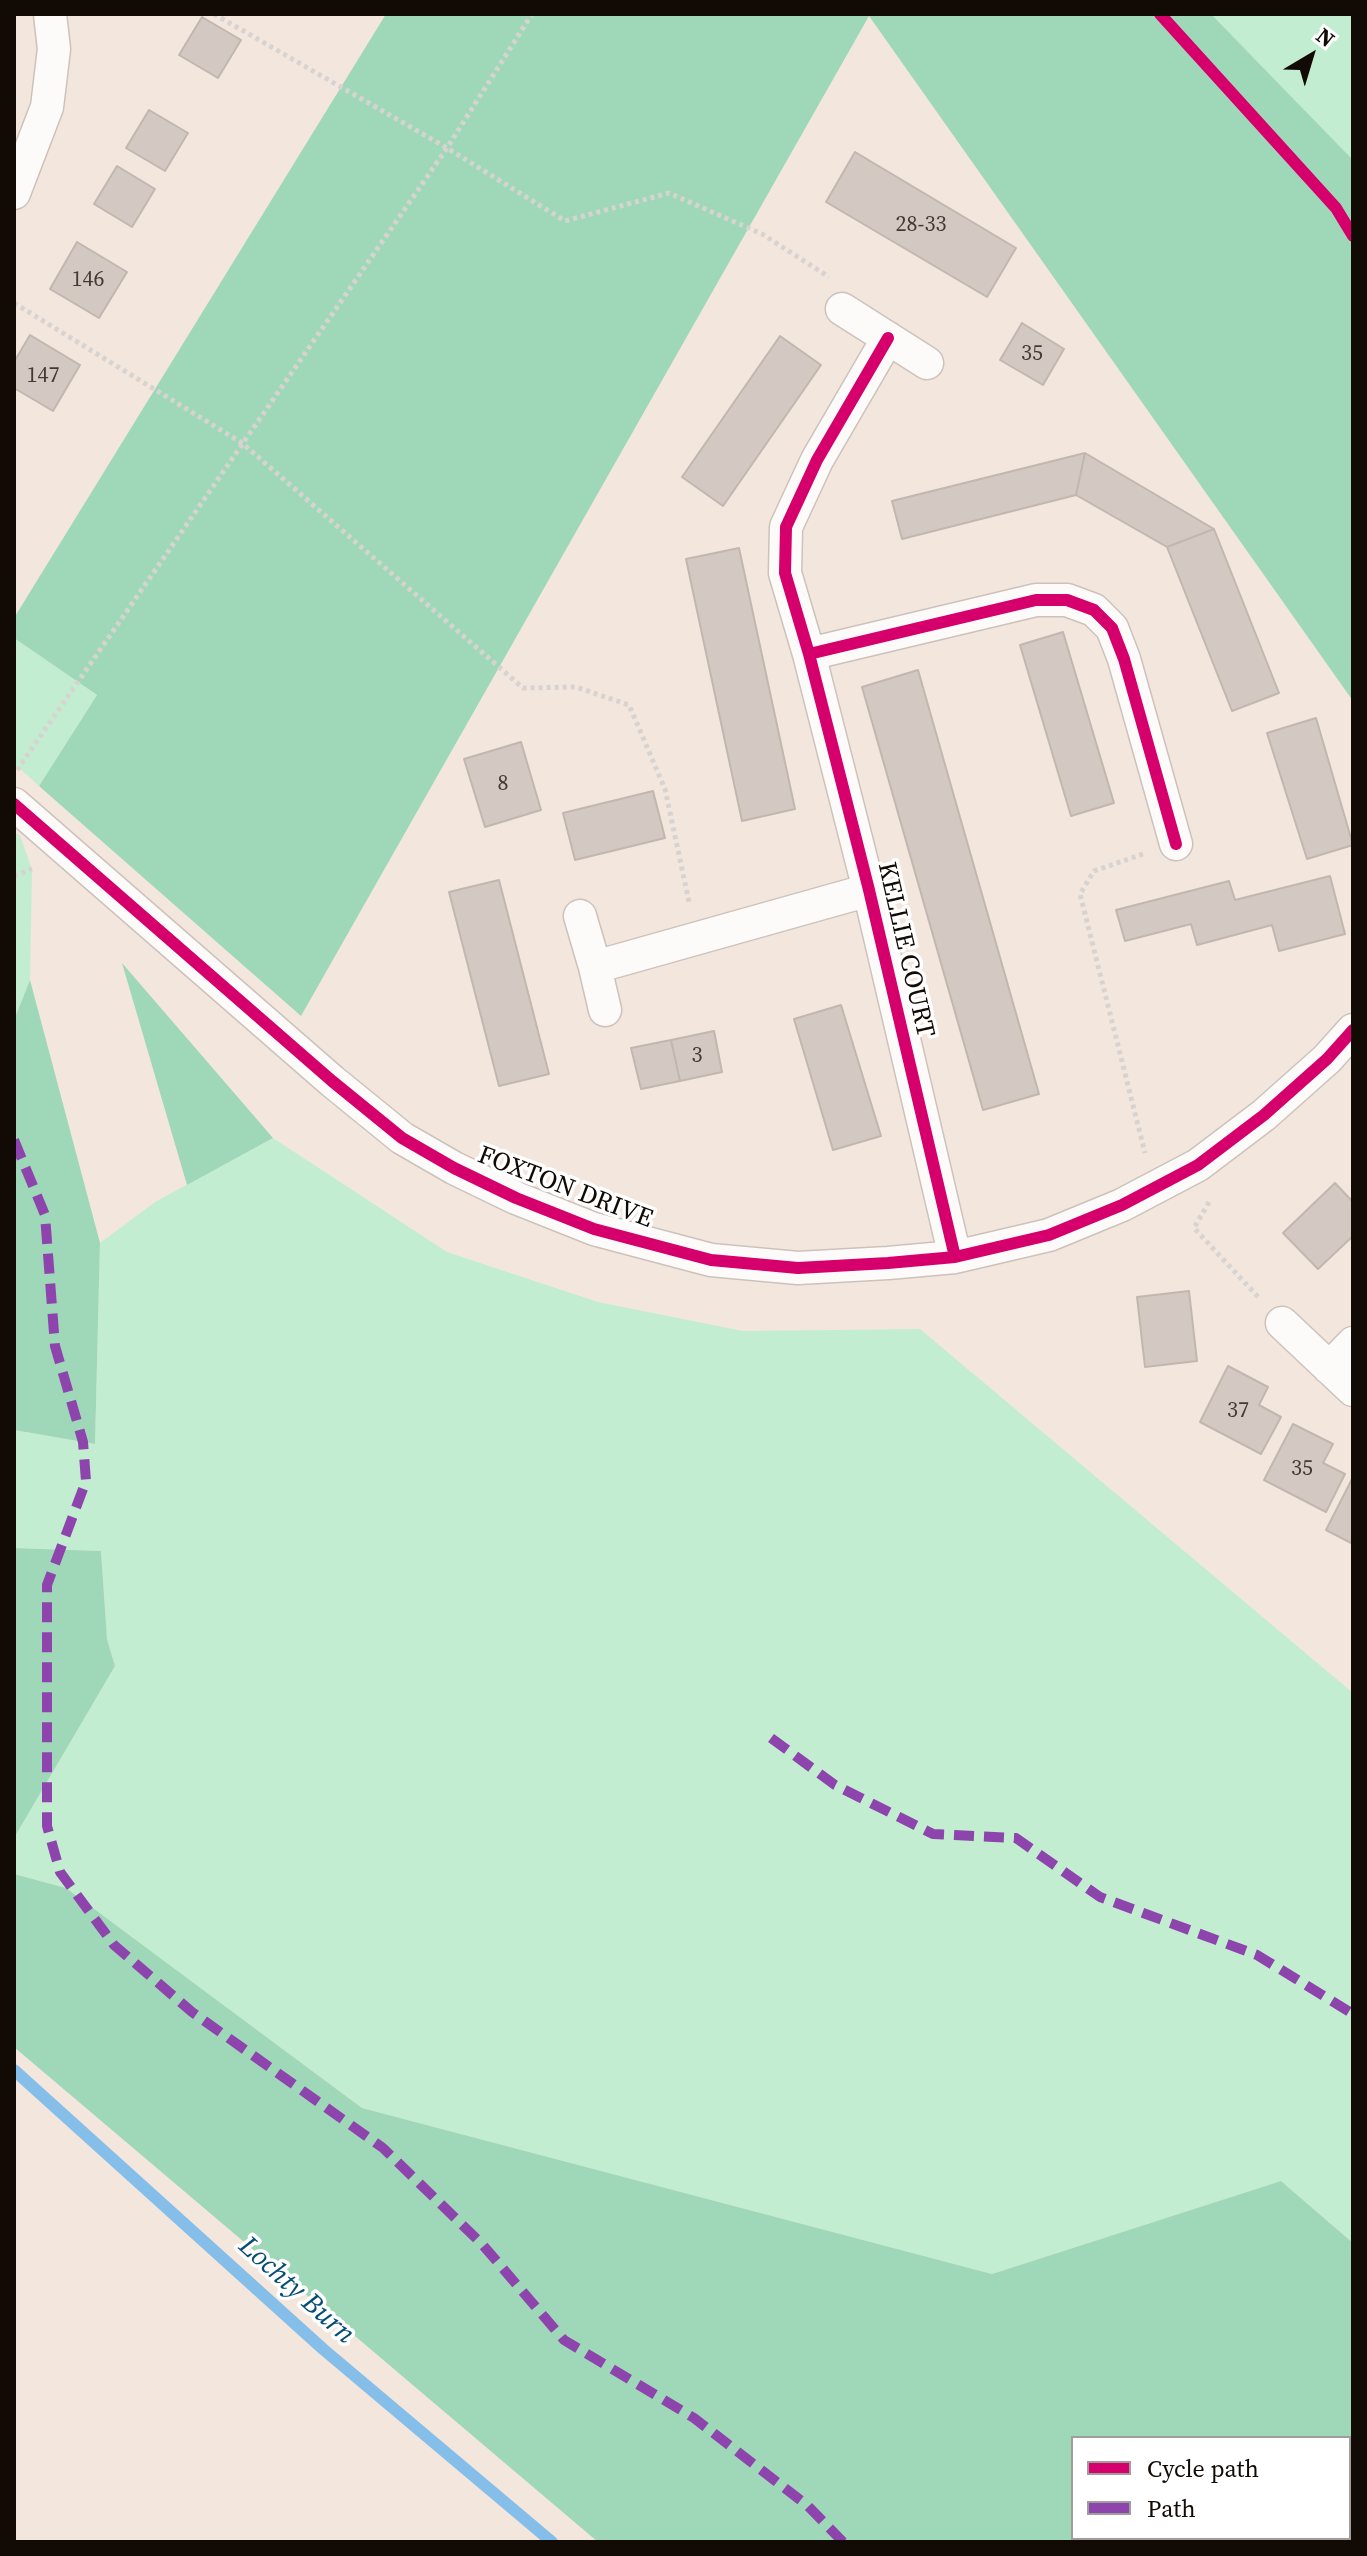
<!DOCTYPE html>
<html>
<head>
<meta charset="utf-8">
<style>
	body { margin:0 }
	#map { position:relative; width:1367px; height:2556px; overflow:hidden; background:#f3e6dd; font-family:"Source Serif 4",serif }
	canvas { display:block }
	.frame { position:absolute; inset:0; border:16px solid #120a04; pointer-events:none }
	.legend { position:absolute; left:1071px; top:2436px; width:280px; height:104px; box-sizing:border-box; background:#fff; border:2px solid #a09d9b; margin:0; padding:10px 14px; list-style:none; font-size:24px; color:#120a04 }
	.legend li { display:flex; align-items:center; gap:16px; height:40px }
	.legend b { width:40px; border:2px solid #a09d9b }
	.north { position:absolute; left:1271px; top:16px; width:80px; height:80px; -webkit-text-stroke:6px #fff; paint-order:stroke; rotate:38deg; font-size:22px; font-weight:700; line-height:32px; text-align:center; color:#120a04 }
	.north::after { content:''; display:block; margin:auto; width:28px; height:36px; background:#120a04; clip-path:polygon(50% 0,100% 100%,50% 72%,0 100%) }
</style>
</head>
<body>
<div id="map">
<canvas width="1367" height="2556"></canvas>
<div class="frame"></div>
<ul class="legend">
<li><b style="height:10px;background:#d6006c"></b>Cycle path</li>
<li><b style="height:10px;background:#8e44ad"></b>Path</li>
</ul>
<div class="north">N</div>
</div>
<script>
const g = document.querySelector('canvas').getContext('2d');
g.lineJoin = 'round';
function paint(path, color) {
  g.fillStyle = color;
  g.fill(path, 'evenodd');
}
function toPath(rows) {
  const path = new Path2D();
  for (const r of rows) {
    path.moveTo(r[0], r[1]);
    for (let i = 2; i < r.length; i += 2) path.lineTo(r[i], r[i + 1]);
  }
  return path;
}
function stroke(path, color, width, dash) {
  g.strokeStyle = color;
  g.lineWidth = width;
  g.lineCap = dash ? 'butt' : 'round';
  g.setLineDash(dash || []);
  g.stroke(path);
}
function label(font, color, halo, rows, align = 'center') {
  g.font = font + ' "Source Serif 4",serif';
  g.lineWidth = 7;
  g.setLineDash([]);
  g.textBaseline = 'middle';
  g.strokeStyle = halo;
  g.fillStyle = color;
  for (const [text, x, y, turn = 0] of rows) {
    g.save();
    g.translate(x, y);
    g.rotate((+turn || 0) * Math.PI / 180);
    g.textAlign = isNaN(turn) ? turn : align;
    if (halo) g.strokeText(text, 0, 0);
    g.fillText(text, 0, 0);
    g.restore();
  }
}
const green = toPath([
	[1211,14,1353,14,1353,160],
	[14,638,97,695,39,786,14,763],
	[14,832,20,836,32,869,30,980,14,1020],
	[273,1138,447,1252,598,1302,743,1331,920,1329,1353,1693,1353,2243,1281,2181,992,2274,362,2108,66,1888,14,1874,14,1838,115,1666,107,1639,101,1551,14,1548,14,1430,95,1444,100,1243,155,1202]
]);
const forest = toPath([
	[386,14,1211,14,1353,160,1353,701,869,16,301,1016,39,786,97,695,14,638,14,618],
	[122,963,273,1138,187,1185],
	[30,980,100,1243,95,1444,14,1430,14,1020],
	[14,1548,101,1551,107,1639,115,1666,14,1838],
	[14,1874,66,1888,362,2108,992,2274,1281,2181,1353,2243,1353,2542,598,2542,14,2047],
	[1349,2438,1349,2538,1073,2538,1073,2438]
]);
const stream = toPath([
	[14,2070,323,2349,552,2542]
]);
const building = toPath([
	[202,17,241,40,218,78,179,55,202,17],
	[149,110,188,133,165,171,126,148,149,110],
	[855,152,1016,248,987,297,826,202,855,152],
	[117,166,155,189,132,227,94,204,117,166],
	[77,242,127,272,99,318,50,289,77,242],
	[1022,323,1064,349,1043,385,1000,360,1022,323],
	[30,335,80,365,53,411,14,388,14,362,30,335],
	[780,336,821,365,723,506,682,477,780,336],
	[1085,453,1076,495,902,539,892,501,1085,453],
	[1085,453,1214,529,1167,547,1076,495,1085,453],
	[1214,529,1279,693,1232,711,1167,547,1214,529],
	[739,548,795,809,742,821,686,559,739,548],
	[1063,632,1114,803,1071,816,1020,645,1063,632],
	[918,670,1039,1094,983,1110,862,687,918,670],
	[1316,718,1353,845,1307,859,1267,733,1316,718],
	[521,742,541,810,485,827,464,759,521,742],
	[653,791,665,838,575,860,563,813,653,791],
	[1330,876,1345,934,1279,951,1272,925,1197,945,1191,924,1125,941,1116,910,1229,881,1235,900,1330,876],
	[499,880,549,1074,499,1086,449,892,499,880],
	[841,1005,881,1136,833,1150,794,1019,841,1005],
	[714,1031,722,1072,680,1081,671,1040,714,1031],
	[671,1040,680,1081,641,1089,631,1048,671,1040],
	[1335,1183,1353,1202,1353,1236,1318,1269,1283,1233,1335,1183],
	[1189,1291,1197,1361,1145,1367,1137,1297,1189,1291],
	[1228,1366,1268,1387,1259,1405,1281,1417,1261,1454,1200,1422,1228,1366],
	[1293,1424,1333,1444,1323,1463,1345,1474,1326,1512,1264,1480,1293,1424],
	[1353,1477,1353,1544,1326,1530,1353,1477]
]);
const path = toPath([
	[214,14,447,148,565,221,669,193,762,234,829,277],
	[14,303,242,443,523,688,576,687,629,705,665,789,689,902],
	[17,770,447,148,532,14],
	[1143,854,1094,871,1080,894,1145,1153],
	[14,876,32,869],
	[1209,1202,1194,1228,1260,1299]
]);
const street = toPath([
	[14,193,47,107,54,49,50,14],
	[842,309,927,363],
	[888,338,817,460,786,527,785,573,809,654,869,890,955,1257],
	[809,654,1036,600,1067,600,1094,610,1112,628,1124,659,1176,844],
	[14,804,332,1081,402,1138,454,1168,516,1198,594,1229,711,1260,798,1268,888,1263,955,1257,1049,1235,1122,1205,1198,1165,1264,1115,1327,1059,1353,1030],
	[580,916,595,967,605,1010],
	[595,967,869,890],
	[1282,1323,1353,1390],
	[1329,1368,1353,1343]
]);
const quiet = toPath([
	[14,1140,45,1215,55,1346,83,1442,86,1481,47,1585,47,1826,60,1872,114,1945,192,2012,383,2148,482,2244,564,2340,694,2418,808,2506,843,2542],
	[771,1738,835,1785,933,1834,1016,1838,1100,1897,1257,1955,1353,2014]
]);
const cycleway = toPath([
	[1160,14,1336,208,1353,236],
	[888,338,817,460,786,527,785,573,809,654,869,890,955,1257],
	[809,654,1036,600,1067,600,1094,610,1112,628,1124,659,1176,844],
	[14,804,332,1081,402,1138,454,1168,516,1198,594,1229,711,1260,798,1268,888,1263,955,1257,1049,1235,1122,1205,1198,1165,1264,1115,1327,1059,1353,1030]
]);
const numberNames = [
	["28-33",921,225],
	["146",88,280],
	["35",1032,354],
	["147",43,376],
	["8",503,784],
	["3",697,1056],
	["37",1238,1411],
	["35",1302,1469]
];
const streetNames = [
	["KELLIE COURT",905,950,77],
	["FOXTON DRIVE",565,1188,21]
];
const waterNames = [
	["Lochty Burn",296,2291,42]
];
paint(green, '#c3edd1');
paint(forest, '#9fd8b8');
stroke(stream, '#84bee9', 12);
paint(building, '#d4c9c2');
stroke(building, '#c2b7af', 2);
stroke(street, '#cdc2bb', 35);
stroke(path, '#d7d3d1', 5, [4, 4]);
stroke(street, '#fdfbfa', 32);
stroke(quiet, '#8e44ad', 10, [20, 10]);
stroke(cycleway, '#d6006c', 12);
label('22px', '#423a34', null, numberNames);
label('26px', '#120a04', '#fff', streetNames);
label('italic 28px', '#054c76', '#fff', waterNames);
</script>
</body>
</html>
